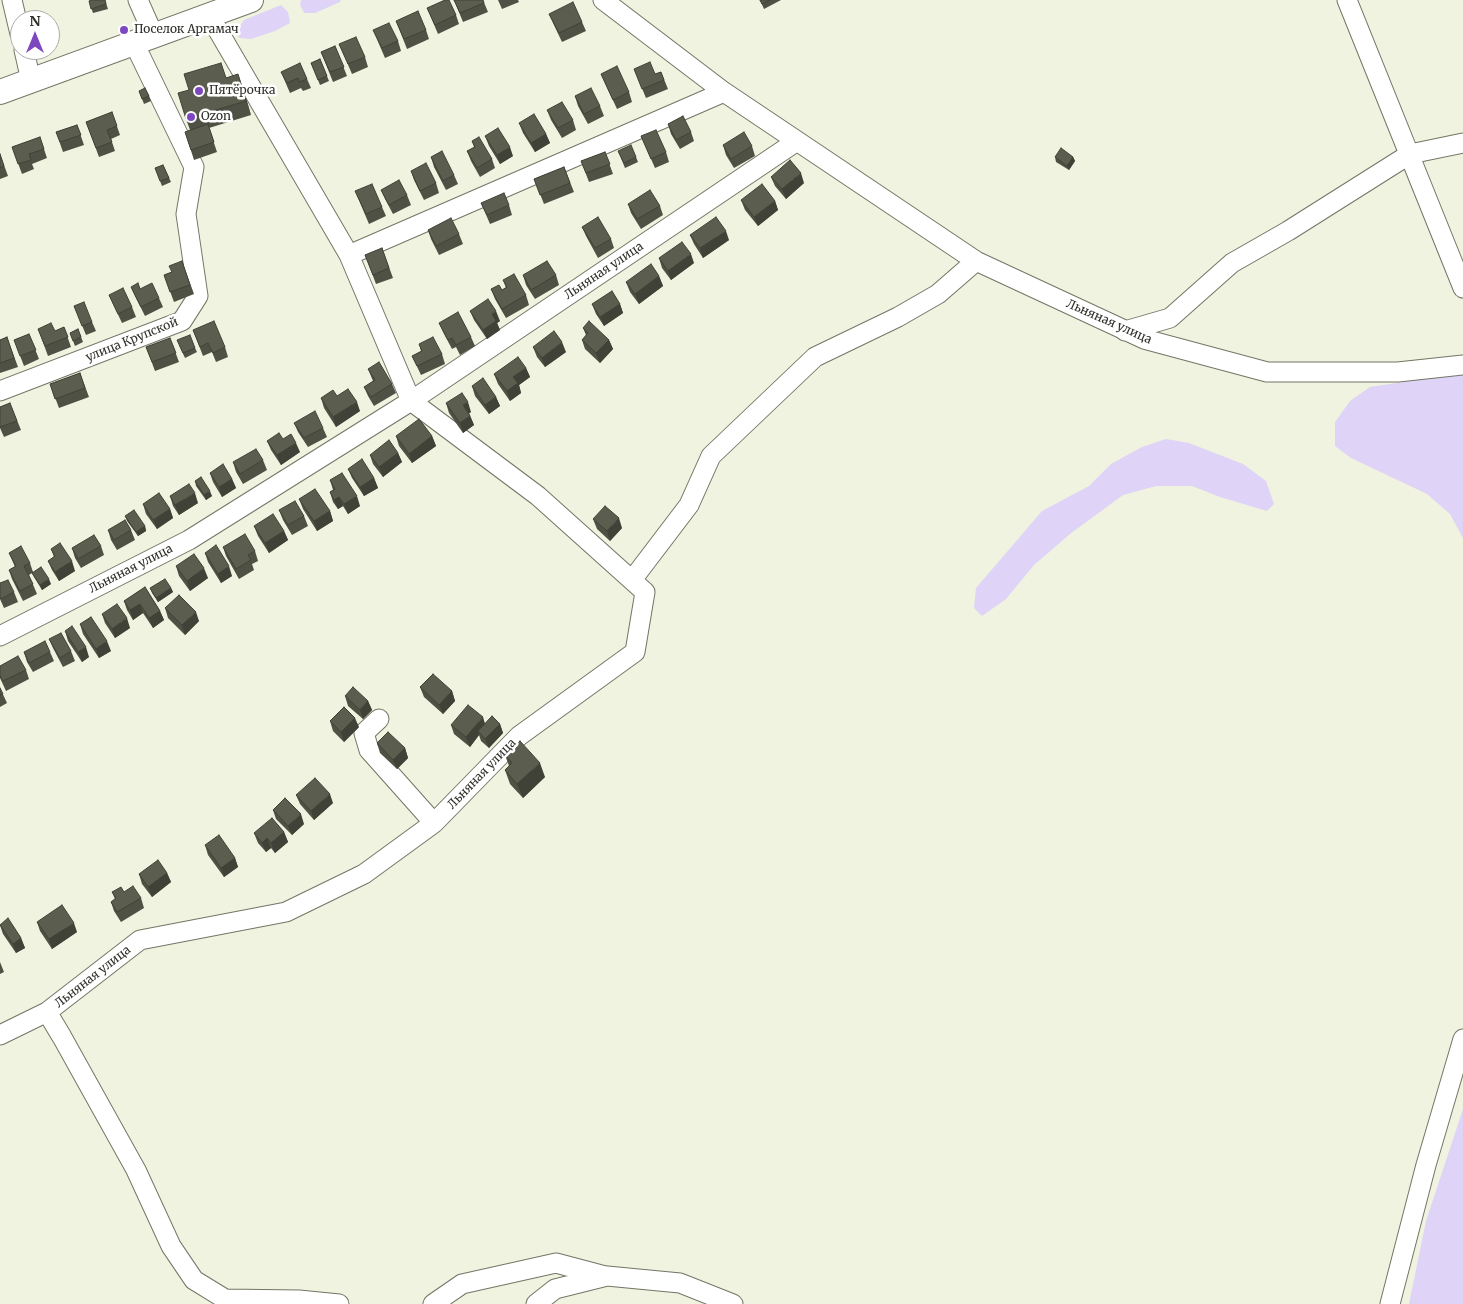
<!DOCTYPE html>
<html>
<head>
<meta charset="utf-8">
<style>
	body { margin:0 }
	#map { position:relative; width:1463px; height:1304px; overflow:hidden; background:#eff3df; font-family:Merriweather,serif }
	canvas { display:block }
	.north { position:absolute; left:10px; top:10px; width:50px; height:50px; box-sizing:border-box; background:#fff; border:1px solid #abaca9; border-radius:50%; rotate:0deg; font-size:14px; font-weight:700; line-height:20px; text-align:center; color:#2e3029 }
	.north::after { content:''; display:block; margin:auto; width:18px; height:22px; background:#7d48bf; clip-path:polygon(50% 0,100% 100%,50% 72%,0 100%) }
</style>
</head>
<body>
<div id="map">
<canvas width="1463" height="1304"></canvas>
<div class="north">N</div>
</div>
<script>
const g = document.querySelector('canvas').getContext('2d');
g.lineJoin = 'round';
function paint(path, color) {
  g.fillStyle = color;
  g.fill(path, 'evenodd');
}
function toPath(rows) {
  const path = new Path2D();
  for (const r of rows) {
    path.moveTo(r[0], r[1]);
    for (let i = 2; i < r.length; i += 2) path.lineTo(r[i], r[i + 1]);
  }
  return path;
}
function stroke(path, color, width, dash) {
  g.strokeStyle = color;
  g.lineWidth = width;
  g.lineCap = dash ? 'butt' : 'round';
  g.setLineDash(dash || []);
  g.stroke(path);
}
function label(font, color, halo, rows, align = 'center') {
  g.font = font + ' Merriweather,serif';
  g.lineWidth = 5;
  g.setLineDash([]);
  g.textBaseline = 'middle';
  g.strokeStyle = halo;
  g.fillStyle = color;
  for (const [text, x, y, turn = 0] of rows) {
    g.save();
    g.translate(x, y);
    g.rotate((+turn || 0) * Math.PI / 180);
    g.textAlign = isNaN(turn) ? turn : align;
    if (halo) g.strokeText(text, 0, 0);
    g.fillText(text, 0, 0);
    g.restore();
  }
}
const green = toPath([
	[301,0,341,0,340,2,315,13,304,13,300,5],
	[281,5,288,12,290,23,275,31,251,39,240,38,235,33,244,20],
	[1463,373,1463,538,1450,514,1427,494,1351,458,1335,446,1335,422,1350,401,1370,387],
	[1166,439,1189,443,1243,464,1266,481,1274,504,1267,511,1220,497,1192,486,1156,486,1123,495,1070,534,1034,565,1006,599,982,616,974,608,976,588,1042,511,1089,486,1111,464,1142,447],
	[1463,1109,1463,1304,1409,1304,1426,1221]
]);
const minor = toPath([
	[12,0,20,34],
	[138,0,154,36],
	[603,0,724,92,976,261,1144,339,1267,372,1398,372,1463,365],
	[1347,0,1463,288],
	[24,50,31,81],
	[349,255,724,92],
	[1125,331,1170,318,1232,263,1288,231,1410,154,1463,143],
	[0,391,182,321,198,296,186,214,194,167,134,43],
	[632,580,689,505,711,456,815,357,898,317,938,294,976,261],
	[0,636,189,540,411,401,797,141],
	[379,719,364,733,369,750,434,823],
	[47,1012,62,1037,136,1170,171,1246,194,1280,225,1299,299,1300,339,1304],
	[0,1035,47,1012,140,940,286,912,364,874,434,823,519,736,635,652,645,592,538,496,411,401,349,255,209,15],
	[433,1304,462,1284,556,1263,605,1276],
	[536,1304,555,1289,607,1276,680,1283,733,1304],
	[1390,1304,1426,1165,1463,1039]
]);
const major = toPath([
	[0,92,251,0]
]);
const wall = toPath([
	[105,0,108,9,93,13,89,1],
	[454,0,483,0,488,12,463,22],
	[498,0,518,0,519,2,502,9],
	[760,0,781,0,764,9],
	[427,8,456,15,459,24,438,34],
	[549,14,582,22,586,31,562,42,553,23],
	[396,21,426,30,429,39,407,49],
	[373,30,398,41,401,51,385,58],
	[339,44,365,57,368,67,352,74],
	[335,46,347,76,333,82,321,52],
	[320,59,329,81,320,85,311,63],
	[634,69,655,74,661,72,668,89,646,98],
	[281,72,307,79,311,88,303,91,301,88,290,93],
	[601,74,629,92,632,102,617,109,605,83],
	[227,77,243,88,251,115,209,128,217,152,194,160,185,132,190,130,186,119],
	[139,91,149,96,151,101,144,104],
	[575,96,600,106,604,116,588,124,578,106],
	[547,110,573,120,576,130,562,138,551,120],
	[112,112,120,135,111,139,115,151,99,157,86,122],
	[519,123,546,134,550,143,535,152,523,133],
	[668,124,691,132,694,141,680,149,671,134],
	[77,125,84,145,63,152,56,132],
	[485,136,513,156,500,164,489,146],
	[641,136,666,152,669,162,655,168],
	[40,137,47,158,32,164,34,169,22,174,12,147],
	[472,141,492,159,495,168,480,177,471,161,467,151,474,147],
	[723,145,752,146,755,156,734,168,726,155],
	[618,151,636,157,638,162,625,168],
	[605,152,613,174,589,182,581,161],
	[0,154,8,176,0,179],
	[431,157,454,175,458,184,446,190,434,167],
	[1055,157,1073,157,1075,161,1069,170,1056,162],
	[163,165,171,182,162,186,155,168],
	[564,167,574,192,544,204,534,179],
	[411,171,436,183,439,193,424,200,414,180],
	[771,177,804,183,786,199,775,186],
	[381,190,407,195,411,205,393,214,385,199],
	[355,191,382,207,386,216,369,224],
	[741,200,775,201,778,210,758,226,745,210],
	[481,203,509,205,512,215,490,224],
	[628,204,660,206,663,215,641,229,631,213],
	[582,227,611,239,614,248,598,258,586,236],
	[428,230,459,234,463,244,439,255,431,239],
	[690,235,729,240,703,258,694,244],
	[382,248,393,278,376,284,365,255],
	[659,258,694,263,671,280,662,268],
	[182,261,194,294,174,302,164,275,172,272],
	[523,275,556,275,559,285,535,299,526,285],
	[659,276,663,286,639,304,630,292,626,282],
	[503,280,526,295,529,305,506,318,495,299,491,289,502,290,506,288],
	[131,287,140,289,159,298,163,307,145,316,135,296],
	[109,295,132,307,136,317,122,323,113,304],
	[592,304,620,304,623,313,604,326,596,314],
	[74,306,92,322,96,331,86,335],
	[470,311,500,321,497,323,500,330,487,339,474,320],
	[439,323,471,337,475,346,460,355,456,347,452,349,443,332],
	[64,327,71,347,48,356,38,329,55,331],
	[583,328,609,340,613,349,600,363,585,349,582,340,586,335],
	[78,329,83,342,75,346,70,333],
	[193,330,225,347,228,357,216,362,212,352,203,356],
	[29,334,39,359,24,366,14,340],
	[7,337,18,367,0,373,0,340],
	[170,338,179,362,155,371,146,347],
	[419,344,442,354,445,364,421,375,412,356,421,351],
	[179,345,195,348,197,352,185,358],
	[533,347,566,352,545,367,537,357],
	[526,368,530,377,519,385,521,393,510,401,498,384,494,374],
	[368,369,392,384,396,393,374,406,368,396,364,387,373,381],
	[80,373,89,397,59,408,50,384],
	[472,386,496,397,500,406,489,414,475,396],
	[337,396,360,411,336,427,324,408,321,398],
	[10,403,21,430,4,437,0,428,0,407],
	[446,403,471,412,469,413,474,425,463,433,449,413],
	[294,423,323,428,327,437,308,447,298,432],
	[396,436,432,436,436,446,412,463,399,446],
	[283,439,300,452,281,465,271,450,267,441],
	[398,453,402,462,383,477,373,464,370,455],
	[263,460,267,470,243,484,236,472,233,462],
	[348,469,374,478,378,488,364,496,352,478],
	[210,473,232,479,236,488,222,497,213,482],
	[330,480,360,506,348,514,343,506,338,509,333,502,330,492,333,490],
	[195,481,212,496,206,500,196,486],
	[170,496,198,503,179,515,173,506],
	[299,499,330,511,333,521,317,531,303,509],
	[143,504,170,509,173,518,157,529,146,514],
	[279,510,304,516,308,526,292,535,283,520],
	[125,516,145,526,146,531,138,536,127,521],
	[593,519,622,528,610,541,597,529],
	[254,526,284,531,288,540,269,553,258,536],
	[108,530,131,530,135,540,117,550,111,540],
	[101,546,104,555,81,568,75,558,72,548],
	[223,547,255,551,258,561,252,564,254,570,239,579,226,556],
	[51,549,75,571,59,581,52,570,48,561,54,557],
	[9,553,30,563,33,572,51,584,42,590,34,577,32,573,29,575,37,594,23,601,12,579,9,570,15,567],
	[205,553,232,576,221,583,208,562],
	[176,566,208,578,190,591,179,576],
	[0,583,14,592,18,602,4,608,0,599],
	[145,587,160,611,164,620,153,628,143,613,133,620,127,610,124,601],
	[150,588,171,588,173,592,158,602,152,593],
	[165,608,199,621,185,635,168,618],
	[102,614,130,628,115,638,105,623],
	[80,624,111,651,99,658,83,634],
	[65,631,89,657,82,662,68,641],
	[49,639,71,651,75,661,63,667,53,648],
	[24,652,50,652,54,661,33,672,27,662],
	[0,666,26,670,29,679,6,691,0,678],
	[420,687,452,691,455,701,443,714,424,697],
	[0,688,7,703,0,707],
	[345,696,368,701,372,710,363,719,348,706],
	[330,721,359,727,344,742,333,731],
	[485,723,500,724,503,733,489,748,481,741,479,735,470,747,454,734,451,725],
	[377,743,405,748,408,758,397,769,380,753],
	[505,755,545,777,523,798,510,784,505,770,509,766],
	[296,795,333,803,314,820,300,804],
	[273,810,304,824,292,835,276,819],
	[284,832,288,842,275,853,271,848,266,852,258,843,254,833],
	[205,845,235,858,238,867,224,877,208,855],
	[167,873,171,882,152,897,142,884,139,874],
	[112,892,124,892,141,898,144,908,121,922,114,911,111,902,115,899],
	[37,922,77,932,52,949,40,931],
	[0,925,21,938,25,948,16,953,3,934],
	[0,962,4,972,0,974]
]);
const shadedWall = toPath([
	[238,74,243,88,251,115,246,101],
	[546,134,550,143,535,152,531,143],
	[510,147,513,156,500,164,497,155],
	[1073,157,1075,161,1069,170,1067,166],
	[801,173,804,183,786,199,782,189],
	[775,201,778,210,758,226,754,217],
	[726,231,729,240,703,258,700,248],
	[691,254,694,263,671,280,668,271],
	[659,276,663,286,639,304,635,294],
	[620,304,623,313,604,326,600,317],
	[496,311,500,321,497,323,500,330,487,339,483,330,492,314],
	[609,340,613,349,600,363,596,353],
	[562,342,566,352,545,367,542,358],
	[526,368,530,377,519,385,521,393,510,401,507,391,513,377],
	[496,397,500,406,489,414,485,405],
	[357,402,360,411,336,427,333,417],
	[468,402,471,412,467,415,463,405],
	[470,416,474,425,463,433,460,423],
	[432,436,436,446,412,463,409,454],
	[296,443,300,452,281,465,277,455],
	[398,453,402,462,383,477,379,467],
	[374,478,378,488,364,496,360,487],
	[232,479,236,488,222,497,219,487],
	[210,491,212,496,206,500,204,495],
	[195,493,198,503,179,515,175,505],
	[357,496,360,506,348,514,344,504],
	[339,497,343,506,338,509,334,500],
	[170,509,173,518,157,529,153,520],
	[330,511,333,521,317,531,314,521],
	[619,518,622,528,610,541,607,531],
	[145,526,146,531,138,536,136,532],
	[284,531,288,540,269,553,265,543],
	[72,561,75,571,59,581,55,572],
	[229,566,232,576,221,583,218,574],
	[204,568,208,578,190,591,187,581],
	[49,579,51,584,42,590,40,585],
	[171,588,173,592,158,602,156,598],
	[140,604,143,613,133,620,130,610],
	[160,611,164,620,153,628,149,618],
	[196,612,199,621,185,635,182,625],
	[127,618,130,628,115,638,112,629],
	[107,641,111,651,99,658,96,649],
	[86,647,89,657,82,662,78,652],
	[452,691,455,701,443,714,439,705],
	[368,701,372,710,363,719,360,710],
	[483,717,486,727,478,731,479,735,470,747,466,737],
	[355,718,359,727,344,742,341,732],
	[500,724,503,733,489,748,485,739],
	[405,748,408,758,397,769,393,760],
	[540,763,545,777,523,798,517,784],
	[330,794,333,803,314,820,311,811],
	[301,814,304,824,292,835,288,826],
	[284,832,288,842,275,853,271,843],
	[267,838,271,848,266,852,262,843],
	[235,858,238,867,224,877,221,868],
	[167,873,171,882,152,897,148,887],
	[74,923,77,932,52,949,49,939],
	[21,938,25,948,16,953,13,944]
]);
const building = toPath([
	[91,0,105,0,106,4,91,9,89,1,91,0],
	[445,0,449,0,456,15,435,25,427,8,445,0],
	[454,0,483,0,484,3,460,13,454,0],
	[760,0,770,0,762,4,760,0],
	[573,2,582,22,559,33,549,14,573,2],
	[418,11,426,30,404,39,396,21,418,11],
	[389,23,398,41,382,48,373,30,389,23],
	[356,37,365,57,348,64,339,44,356,37],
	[335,46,344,67,330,72,321,52,335,46],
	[320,59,327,76,318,80,311,63,320,59],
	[650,62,655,74,661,72,664,80,642,89,634,69,650,62],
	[221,63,226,78,238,74,246,101,186,119,178,93,189,90,184,74,221,63],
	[300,63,307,79,299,82,298,78,287,83,281,72,300,63],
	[617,66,629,92,613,100,601,74,617,66],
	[145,88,149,96,142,99,139,91,145,88],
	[591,88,600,106,584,114,575,96,591,88],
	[562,102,573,120,558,128,547,110,562,102],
	[112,112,117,126,107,130,112,142,96,148,86,122,112,112],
	[534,114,546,134,531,143,519,123,534,114],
	[683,116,691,132,676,140,668,124,683,116],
	[208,124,214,142,191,150,185,132,208,124],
	[77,125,81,135,60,142,56,132,77,125],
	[498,128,510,147,497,155,485,136,498,128],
	[656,130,666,152,651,159,641,136,656,130],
	[744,132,752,146,731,159,723,145,744,132],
	[40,137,44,149,29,154,31,160,18,164,12,147,40,137],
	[479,137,492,159,477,168,467,151,475,147,472,141,479,137],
	[631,145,636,157,624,163,618,151,631,145],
	[1061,148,1073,157,1067,166,1055,157,1061,148],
	[442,151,454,175,443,181,431,157,442,151],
	[605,152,610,164,586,173,581,161,605,152],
	[0,154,4,166,0,168,0,154],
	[790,160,801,173,782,189,771,177,790,160],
	[426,163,436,183,420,191,411,171,426,163],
	[163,165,169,178,160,181,155,168,163,165],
	[564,167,570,183,540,195,534,179,564,167],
	[399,180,407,195,389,205,381,190,399,180],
	[372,184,382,207,366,214,355,191,372,184],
	[762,184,775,201,754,217,741,200,762,184],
	[650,190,660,206,637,219,628,204,650,190],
	[504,193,509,205,487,215,481,203,504,193],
	[598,217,611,239,595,248,582,227,598,217],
	[716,217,726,231,700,248,690,235,716,217],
	[451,218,459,234,436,246,428,230,451,218],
	[682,242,691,254,668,271,659,258,682,242],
	[382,248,389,268,373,275,365,255,382,248],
	[182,261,190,285,170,292,164,275,172,272,169,266,182,261],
	[547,261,556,275,531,290,523,275,547,261],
	[651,264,659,276,635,294,626,282,651,264],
	[514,274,526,295,502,309,491,289,499,285,502,290,507,287,503,280,514,274],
	[138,283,140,289,152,283,159,298,141,307,131,287,138,283],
	[123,288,132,307,118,314,109,295,123,288],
	[612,291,620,304,600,317,592,304,612,291],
	[488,299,496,311,492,314,496,321,483,330,470,311,488,299],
	[84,302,92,322,82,326,74,306,84,302],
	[458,312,471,337,456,345,452,338,448,340,439,323,458,312],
	[214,321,225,347,213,353,208,343,200,347,193,330,214,321],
	[589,321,609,340,596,353,582,340,588,333,583,328,589,321],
	[51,323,55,331,64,327,68,337,45,346,38,329,51,323],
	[78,329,81,337,73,341,70,333,78,329],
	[554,331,562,342,542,358,533,347,554,331],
	[29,334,36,350,20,356,14,340,29,334],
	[190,335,195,348,183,353,177,340,190,335],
	[7,337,14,358,0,363,0,340,7,337],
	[433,337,442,354,417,366,412,356,422,351,419,344,433,337],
	[170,338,176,353,152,362,146,347,170,338],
	[518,357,526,368,513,377,518,383,507,391,494,374,518,357],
	[379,362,392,384,371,397,364,387,375,380,368,369,379,362],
	[80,373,85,388,55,399,50,384,80,373],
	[483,378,496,397,485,405,472,386,483,378],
	[348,389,357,402,333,417,321,398,333,390,337,396,348,389],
	[462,393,468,402,463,405,470,416,460,423,446,403,462,393],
	[10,403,17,421,0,427,0,407,10,403],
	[315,411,323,428,304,438,294,423,315,411],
	[419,419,432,436,409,454,396,436,419,419],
	[279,433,283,439,291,434,296,443,277,455,267,441,279,433],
	[389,440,398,453,379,467,370,455,389,440],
	[256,449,263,460,240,474,233,462,256,449],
	[362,459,374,478,360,487,348,469,362,459],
	[223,464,232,479,219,487,210,473,223,464],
	[342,473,357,496,344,504,339,497,334,500,330,492,335,489,330,480,342,473],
	[201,477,210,491,204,495,195,481,201,477],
	[189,484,195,493,175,505,170,496,189,484],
	[315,489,330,511,314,521,299,499,315,489],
	[159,493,170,509,153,520,143,504,159,493],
	[295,501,304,516,288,525,279,510,295,501],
	[605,506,619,518,607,531,593,519,605,506],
	[134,510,145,526,136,532,125,516,134,510],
	[273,514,284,531,265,543,254,526,273,514],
	[125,520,131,530,114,540,108,530,125,520],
	[245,534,255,551,248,555,251,560,236,569,223,547,245,534],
	[94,535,101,546,78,559,72,548,94,535],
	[60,543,72,561,55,572,48,561,55,556,51,549,60,543],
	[216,545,229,566,218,574,205,553,216,545],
	[21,546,30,563,24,566,33,584,20,591,9,570,16,566,9,553,21,546],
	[194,554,204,568,187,581,176,566,194,554],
	[41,567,49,579,40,585,32,573,41,567],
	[165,579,171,588,156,598,150,588,165,579],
	[8,580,14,592,1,599,0,597,0,583,8,580],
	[145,587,160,611,149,618,140,604,130,610,124,601,145,587],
	[179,595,196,612,182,625,165,608,179,595],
	[117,604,127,618,112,629,102,614,117,604],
	[91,617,107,641,96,649,80,624,91,617],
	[72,626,86,647,78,652,65,631,72,626],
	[61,633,71,651,60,658,49,639,61,633],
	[45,641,50,652,29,663,24,652,45,641],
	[18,656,26,670,3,681,0,676,0,666,18,656],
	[433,674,452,691,439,705,420,687,433,674],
	[353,687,368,701,360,710,345,696,353,687],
	[0,688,3,694,0,695,0,688],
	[468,705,483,717,466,737,451,725,468,705],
	[344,707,355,718,341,732,330,721,344,707],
	[492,716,500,724,485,739,478,731,492,716],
	[388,732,405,748,393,760,377,743,388,732],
	[520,741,540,763,517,784,505,770,512,763,505,755,520,741],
	[315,778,330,794,311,811,296,795,315,778],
	[285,798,301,814,288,826,273,810,285,798],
	[272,818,284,832,271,843,267,838,262,843,254,833,272,818],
	[219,835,235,858,221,868,205,845,219,835],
	[158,860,167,873,148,887,139,874,158,860],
	[133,886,141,898,117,912,111,902,116,898,112,892,121,887,124,892,133,886],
	[62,905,74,923,49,939,37,922,62,905],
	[8,918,21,938,13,944,0,925,8,918]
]);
const markers = [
	[124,30,5,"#7d48bf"],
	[199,91,5,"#7d48bf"],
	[191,117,5,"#7d48bf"]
];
const poiNames = [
	["Поселок Аргамач",134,30],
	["Пятёрочка",209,91],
	["Ozon",201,117]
];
const streetNames = [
	["Льняная улица",604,271,-34],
	["Льняная улица",1109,322,24],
	["улица Крупской",132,340,-22],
	["Льняная улица",131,569,-27],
	["Льняная улица",482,774,-46],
	["Льняная улица",93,977,-38]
];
paint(green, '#dfd3f8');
stroke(minor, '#737665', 21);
stroke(major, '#737665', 26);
stroke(minor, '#fff', 19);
stroke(major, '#fff', 24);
paint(wall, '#4e5143');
paint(shadedWall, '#404237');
paint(building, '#5b5e4e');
stroke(building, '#404237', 1);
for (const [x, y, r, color] of markers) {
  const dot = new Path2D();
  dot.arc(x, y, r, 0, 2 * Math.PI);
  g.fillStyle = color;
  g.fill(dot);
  stroke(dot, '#fff', 2);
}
label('12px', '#2e3029', '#fff', poiNames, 'left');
label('12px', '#2e3029', '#fff', streetNames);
</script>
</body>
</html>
